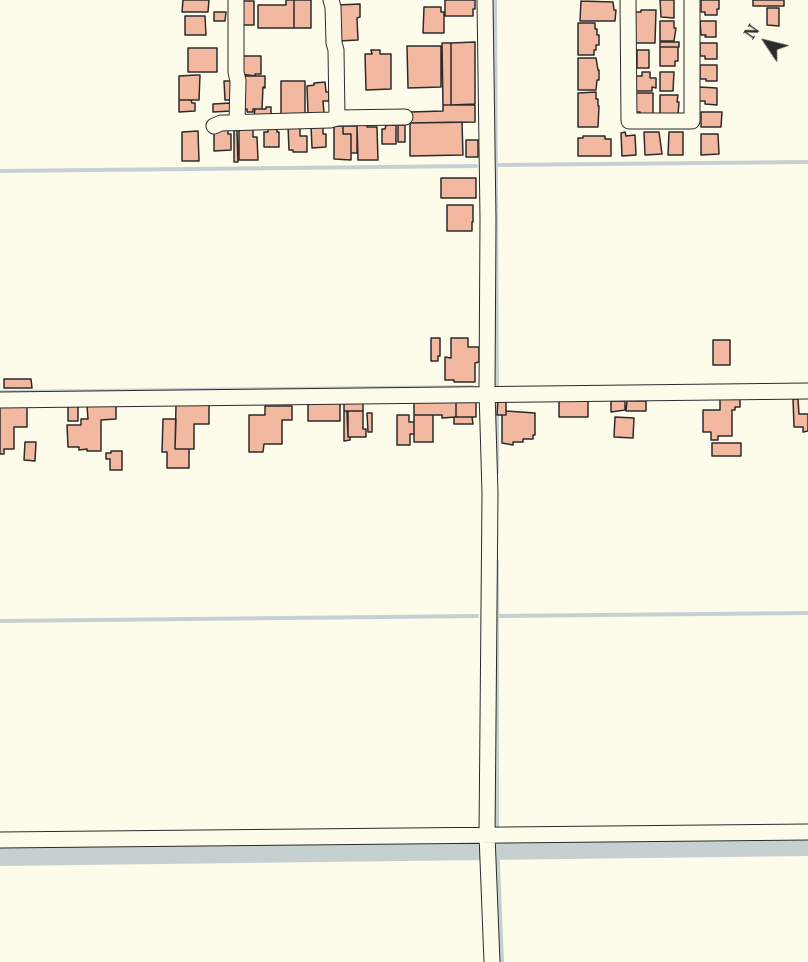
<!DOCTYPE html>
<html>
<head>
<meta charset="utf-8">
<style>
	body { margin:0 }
	#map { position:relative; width:808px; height:962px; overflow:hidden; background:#fdfbea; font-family:Merriweather,serif }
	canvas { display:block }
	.north { position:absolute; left:736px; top:12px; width:60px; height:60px; -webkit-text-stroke:4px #fdfbea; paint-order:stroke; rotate:305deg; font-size:16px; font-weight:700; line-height:24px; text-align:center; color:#2b2b2b }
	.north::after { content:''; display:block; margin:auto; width:21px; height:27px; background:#2b2b2b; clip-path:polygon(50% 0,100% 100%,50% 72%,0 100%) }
</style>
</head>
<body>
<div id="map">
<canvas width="808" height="962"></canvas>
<div class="north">N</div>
</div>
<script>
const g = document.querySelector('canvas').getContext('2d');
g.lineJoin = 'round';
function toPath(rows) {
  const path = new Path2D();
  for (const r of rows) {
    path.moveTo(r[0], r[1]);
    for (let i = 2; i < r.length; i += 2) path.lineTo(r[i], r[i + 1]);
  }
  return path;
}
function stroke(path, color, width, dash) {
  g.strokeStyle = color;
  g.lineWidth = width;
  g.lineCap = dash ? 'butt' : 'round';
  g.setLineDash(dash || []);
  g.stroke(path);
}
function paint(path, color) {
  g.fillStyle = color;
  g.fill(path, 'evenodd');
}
const stream = toPath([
	[495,0,497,391],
	[498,165,808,162],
	[0,171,476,166],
	[0,392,471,387,476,388],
	[497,399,497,472],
	[497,561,497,832],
	[497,616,808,613],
	[0,621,477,616],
	[497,840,502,962]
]);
const river = toPath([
	[0,854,808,844]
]);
const building = toPath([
	[183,0,209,0,208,12,182,12,183,0],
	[286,0,294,0,294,28,258,28,258,5,286,5,286,0],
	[294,0,311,0,311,28,294,28,294,0],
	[445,0,475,0,475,9,473,9,473,16,445,16,445,0],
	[660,0,674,0,674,18,661,17,660,0],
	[701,0,719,0,719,9,717,9,717,15,705,15,705,12,701,12,701,0],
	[753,0,784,0,784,6,753,6,753,0],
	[243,1,254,1,254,25,243,25,243,1],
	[581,1,613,2,614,10,616,10,615,21,580,21,581,1],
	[360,4,360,17,357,18,358,40,338,41,337,5,360,4],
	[424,7,441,7,441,12,444,12,444,33,423,33,424,7],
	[767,8,779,8,779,26,767,25,767,8],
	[641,10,656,10,655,43,634,43,634,12,641,12,641,10],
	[214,12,226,12,225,21,214,21,214,12],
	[185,16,205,16,206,35,185,35,185,16],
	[660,21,674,21,674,28,676,28,674,41,660,41,660,21],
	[700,21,716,21,716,37,705,37,706,35,701,35,700,21],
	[578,23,595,23,595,29,597,29,597,35,599,35,599,45,596,45,596,50,594,50,594,55,578,55,578,23],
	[475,42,475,104,451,105,451,43,475,42],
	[660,42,679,42,679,47,660,47,660,42],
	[442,43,451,43,451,105,443,105,442,43],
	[700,43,717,43,717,59,705,59,705,56,700,56,700,43],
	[407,46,441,46,441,87,408,88,407,46],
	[660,47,678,47,678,61,675,61,675,66,660,66,660,47],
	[188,48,217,48,217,72,188,72,188,48],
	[371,50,380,50,380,54,391,54,391,89,366,90,365,54,372,54,371,50],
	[637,50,649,50,649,68,637,68,637,50],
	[241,56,261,56,261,74,255,74,255,76,241,74,241,56],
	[578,58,596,58,598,70,599,70,599,80,597,80,596,90,578,90,578,58],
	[700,65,717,65,717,81,706,81,706,79,700,79,700,65],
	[642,72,650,72,650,78,656,78,656,88,652,87,652,91,634,91,634,76,642,76,642,72],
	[660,72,674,72,673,91,660,91,660,72],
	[196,75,200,75,199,100,179,100,179,76,196,75],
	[244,76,265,76,265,88,263,87,262,109,253,109,253,112,247,112,247,109,243,109,244,76],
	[224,81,233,81,233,100,225,100,224,81],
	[281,81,305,81,305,114,281,114,281,81],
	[325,82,326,92,329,92,329,101,323,101,324,113,308,114,307,86,314,85,314,83,325,82],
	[699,87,717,88,717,105,705,104,705,101,699,101,699,87],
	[596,92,596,99,598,99,598,106,599,106,598,127,578,127,578,93,596,92],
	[636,93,653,93,653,114,640,115,640,112,636,112,636,93],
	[660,95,678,95,677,102,679,102,678,115,660,115,660,95],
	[179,100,191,100,192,103,195,103,195,111,179,112,179,100],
	[231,103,231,111,213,112,213,104,231,103],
	[443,105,475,105,475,122,410,123,410,112,443,111,443,105],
	[266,107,271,107,271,117,254,117,255,109,266,109,266,107],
	[701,112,722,112,721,127,701,127,701,112],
	[462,122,463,155,410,156,410,123,462,122],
	[357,125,368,125,367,127,377,127,378,160,358,160,357,125],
	[386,125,396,125,396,144,382,144,382,129,385,129,386,125],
	[398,125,405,125,405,142,398,142,398,125],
	[288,126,300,126,300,136,307,136,307,152,293,152,293,150,289,150,288,126],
	[311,126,323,126,323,134,326,134,326,147,312,148,311,126],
	[334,126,343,126,343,134,351,134,351,160,334,159,334,126],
	[343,126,357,126,357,153,351,153,351,134,343,134,343,126],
	[228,128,228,134,231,134,231,150,214,151,214,133,228,128],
	[239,128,253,128,253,137,257,137,258,160,239,160,239,128],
	[268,129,277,129,277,132,279,132,279,147,264,147,264,132,268,132,268,129],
	[234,130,237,130,238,162,234,162,234,130],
	[198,131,199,161,182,161,182,132,198,131],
	[625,132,626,136,635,135,636,155,622,156,621,133,625,132],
	[644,132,659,132,662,154,645,155,644,132],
	[669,132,683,132,683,155,668,155,669,132],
	[701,134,718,134,719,154,701,155,701,134],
	[583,136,605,136,605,139,611,139,611,156,578,156,578,138,583,138,583,136],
	[466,140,478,140,478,157,466,157,466,140],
	[441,178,476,178,476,198,441,198,441,178],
	[447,205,473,205,473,222,472,222,472,231,447,231,447,205],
	[431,338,440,338,440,356,438,356,438,361,431,361,431,338],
	[451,338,468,338,468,347,479,347,479,362,475,363,475,382,454,382,454,380,445,380,445,357,451,358,451,338],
	[713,340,730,340,730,365,713,365,713,340],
	[4,379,31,379,32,388,4,388,4,379],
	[720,398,740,398,740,407,735,407,735,410,732,410,732,436,718,436,718,440,711,440,711,432,703,432,703,410,720,410,720,398],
	[559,399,588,399,588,417,559,417,559,399],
	[793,399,798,399,799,414,808,414,808,431,803,432,803,427,794,427,793,399],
	[498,400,506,400,506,415,497,415,498,400],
	[611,401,625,401,625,410,611,412,611,401],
	[627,401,646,401,646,411,626,411,627,401],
	[344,402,363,402,363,411,344,411,344,402],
	[414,402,456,402,456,417,442,418,442,415,414,415,414,402],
	[456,402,476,402,476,417,456,417,456,402],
	[308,403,340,403,340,421,308,421,308,403],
	[78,405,78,421,68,421,68,406,78,405],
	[116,405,116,419,101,420,101,451,87,451,87,449,79,450,79,447,68,447,67,425,81,425,81,419,88,419,87,406,116,405],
	[176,405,209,405,209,424,194,424,194,449,175,449,176,405],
	[265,406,292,406,292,420,282,420,282,444,264,444,263,452,249,452,249,415,265,415,265,406],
	[0,407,27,407,27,427,14,427,14,449,4,449,4,454,0,454,0,407],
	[344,411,347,411,348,437,350,437,350,440,344,441,344,411],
	[348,411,363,411,363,429,366,429,366,437,348,437,348,411],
	[506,411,535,413,535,435,533,435,533,439,523,439,523,442,513,442,513,445,502,443,502,415,506,415,506,411],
	[367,413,372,413,372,432,368,432,367,413],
	[397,415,409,415,409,422,414,422,414,434,410,434,410,445,397,445,397,415],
	[414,415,433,415,433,442,414,442,414,415],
	[454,417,472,417,473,424,454,424,454,417],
	[615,417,634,418,633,438,614,437,615,417],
	[163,419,176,419,175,449,189,449,189,468,167,468,167,452,162,452,163,419],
	[25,442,36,442,35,461,24,460,25,442],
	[712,443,741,443,741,456,712,456,712,443],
	[111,451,122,451,122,470,110,470,110,459,106,459,106,453,111,453,111,451]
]);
const minor = toPath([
	[236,0,236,72,238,81,237,122],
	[331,0,333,7,334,43,336,50,337,118],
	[485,0,488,219,487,391,490,493,487,835,492,962],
	[628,0,629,121,692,121,692,0],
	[214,126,221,123,330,120,337,118,405,117],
	[0,400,808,391],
	[0,840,808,832]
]);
stroke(stream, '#c7d0d0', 4);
stroke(river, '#c7d0d0', 24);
paint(building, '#f2b8a0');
stroke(building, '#2b2b2b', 1.5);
stroke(minor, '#2b2b2b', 17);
stroke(minor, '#fdfbea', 15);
</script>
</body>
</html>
